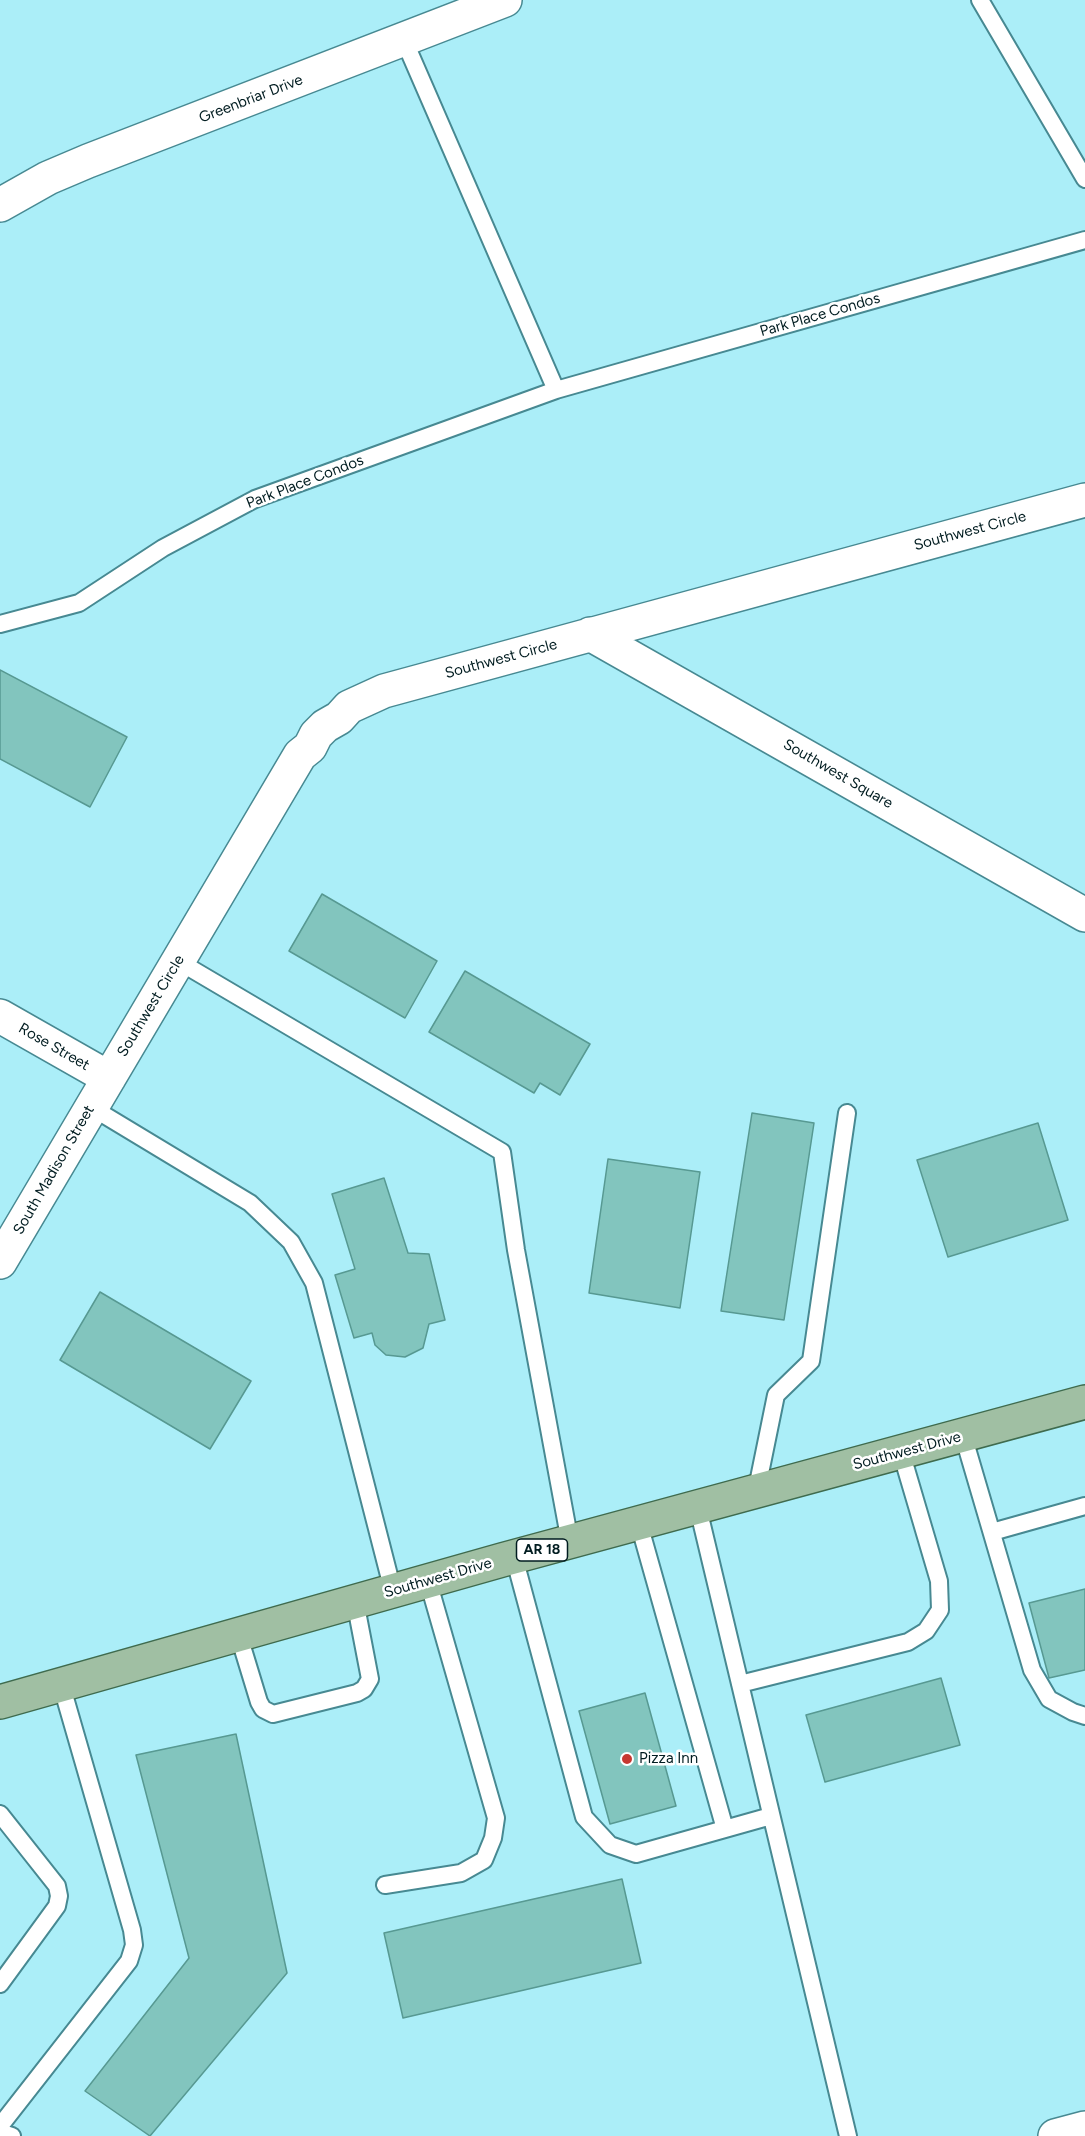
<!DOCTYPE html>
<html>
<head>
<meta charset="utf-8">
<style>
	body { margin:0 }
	canvas { display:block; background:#abeef8 }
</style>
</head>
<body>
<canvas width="1085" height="2136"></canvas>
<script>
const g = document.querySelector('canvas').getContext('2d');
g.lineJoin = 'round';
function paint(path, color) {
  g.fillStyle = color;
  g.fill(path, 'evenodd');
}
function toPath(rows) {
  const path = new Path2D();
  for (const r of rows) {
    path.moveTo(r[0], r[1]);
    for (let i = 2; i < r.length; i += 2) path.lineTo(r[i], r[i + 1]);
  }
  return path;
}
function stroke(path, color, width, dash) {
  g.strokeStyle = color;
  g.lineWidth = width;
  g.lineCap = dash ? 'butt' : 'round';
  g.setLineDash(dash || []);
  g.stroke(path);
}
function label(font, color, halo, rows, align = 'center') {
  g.font = font + ' Figtree,sans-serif';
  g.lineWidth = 5;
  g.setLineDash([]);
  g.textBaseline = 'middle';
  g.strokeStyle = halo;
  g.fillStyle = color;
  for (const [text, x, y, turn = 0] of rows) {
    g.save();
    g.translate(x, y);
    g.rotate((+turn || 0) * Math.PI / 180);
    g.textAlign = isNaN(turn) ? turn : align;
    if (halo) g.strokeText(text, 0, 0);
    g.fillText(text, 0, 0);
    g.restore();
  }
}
const building = toPath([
	[0,670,127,737,90,807,0,759,0,670],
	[322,894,437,961,405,1018,289,951,322,894],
	[465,971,590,1044,560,1095,540,1083,534,1093,429,1032,465,971],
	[752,1113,814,1123,784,1320,721,1311,752,1113],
	[1038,1123,1068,1220,948,1257,917,1160,1038,1123],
	[608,1159,700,1172,680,1308,589,1293,608,1159],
	[384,1178,408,1253,429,1254,445,1320,429,1324,423,1348,405,1357,386,1355,375,1345,372,1333,354,1338,335,1275,355,1269,332,1194,384,1178],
	[100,1292,251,1381,210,1449,60,1360,100,1292],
	[1085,1589,1085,1670,1049,1678,1029,1603,1085,1589],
	[941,1678,960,1745,825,1782,806,1715,941,1678],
	[645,1693,676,1806,610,1824,579,1711,645,1693],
	[236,1734,287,1973,150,2136,85,2091,189,1958,136,1755,236,1734],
	[622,1879,641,1963,403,2018,384,1933,622,1879]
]);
const lane = toPath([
	[980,0,1085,179],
	[404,40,556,390],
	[0,624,79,603,163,548,255,499,556,390,1085,240],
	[178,961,502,1152,516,1250,570,1542],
	[91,1107,250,1203,291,1242,314,1283,393,1591],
	[963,1435,1032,1670,1049,1699,1073,1712,1085,1716],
	[756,1493,776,1395,811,1361,847,1113],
	[698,1508,848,2136],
	[639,1524,725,1829],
	[992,1532,1085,1506],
	[514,1557,584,1817,610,1845,636,1854,771,1816],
	[238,1633,259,1702,263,1709,273,1714,357,1693,364,1689,370,1679,355,1601],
	[740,1684,908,1642,926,1631,940,1610,939,1581,901,1452],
	[0,1814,57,1886,59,1896,57,1906,0,1984],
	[385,1885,461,1873,484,1860,493,1838,496,1818,428,1581],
	[0,2126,129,1961,134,1945,132,1930,61,1684],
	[0,2132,12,2136]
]);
const street = toPath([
	[0,205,48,178,88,161,505,0],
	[590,634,1085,915],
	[0,1016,109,1078],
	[0,1262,300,755,310,747,316,735,325,726,339,718,349,707,384,691,1085,500],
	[1055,2136,1085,2128]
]);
const primary = toPath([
	[0,1702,502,1560,1085,1402]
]);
const markers = [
	[627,1759,6,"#c63831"]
];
const shields = [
	[542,1550,51]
];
const shieldNames = [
	["AR 18",542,1550]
];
const streetNames = [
	["Greenbriar Drive",251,99,-21],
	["Park Place Condos",820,315,-16],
	["Park Place Condos",305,482,-21],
	["Southwest Circle",970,531,-15],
	["Southwest Circle",501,659,-15],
	["Southwest Square",838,774,30],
	["Southwest Circle",151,1006,-59],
	["Rose Street",54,1047,30],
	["South Madison Street",54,1170,-60],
	["Southwest Drive",907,1451,-15],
	["Southwest Drive",438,1578,-16]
];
const poiNames = [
	["Pizza Inn",639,1759]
];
paint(building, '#82c5be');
stroke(building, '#579992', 1.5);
stroke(lane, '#478992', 20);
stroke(street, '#478992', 36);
stroke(primary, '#3f6b4e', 36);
stroke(lane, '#fff', 16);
stroke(street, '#fff', 33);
stroke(primary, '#a0bfa3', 33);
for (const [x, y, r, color] of markers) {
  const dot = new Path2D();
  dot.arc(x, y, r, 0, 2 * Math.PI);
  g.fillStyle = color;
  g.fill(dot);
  stroke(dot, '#fff', 2);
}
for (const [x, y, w] of shields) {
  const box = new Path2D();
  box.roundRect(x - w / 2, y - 11, w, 22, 4.5);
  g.fillStyle = '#fff';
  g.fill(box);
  stroke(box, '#011c20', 1.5);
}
label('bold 14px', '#011c20', null, shieldNames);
label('15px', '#011c20', '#fff', streetNames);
label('15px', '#011c20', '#fff', poiNames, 'left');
</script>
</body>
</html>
